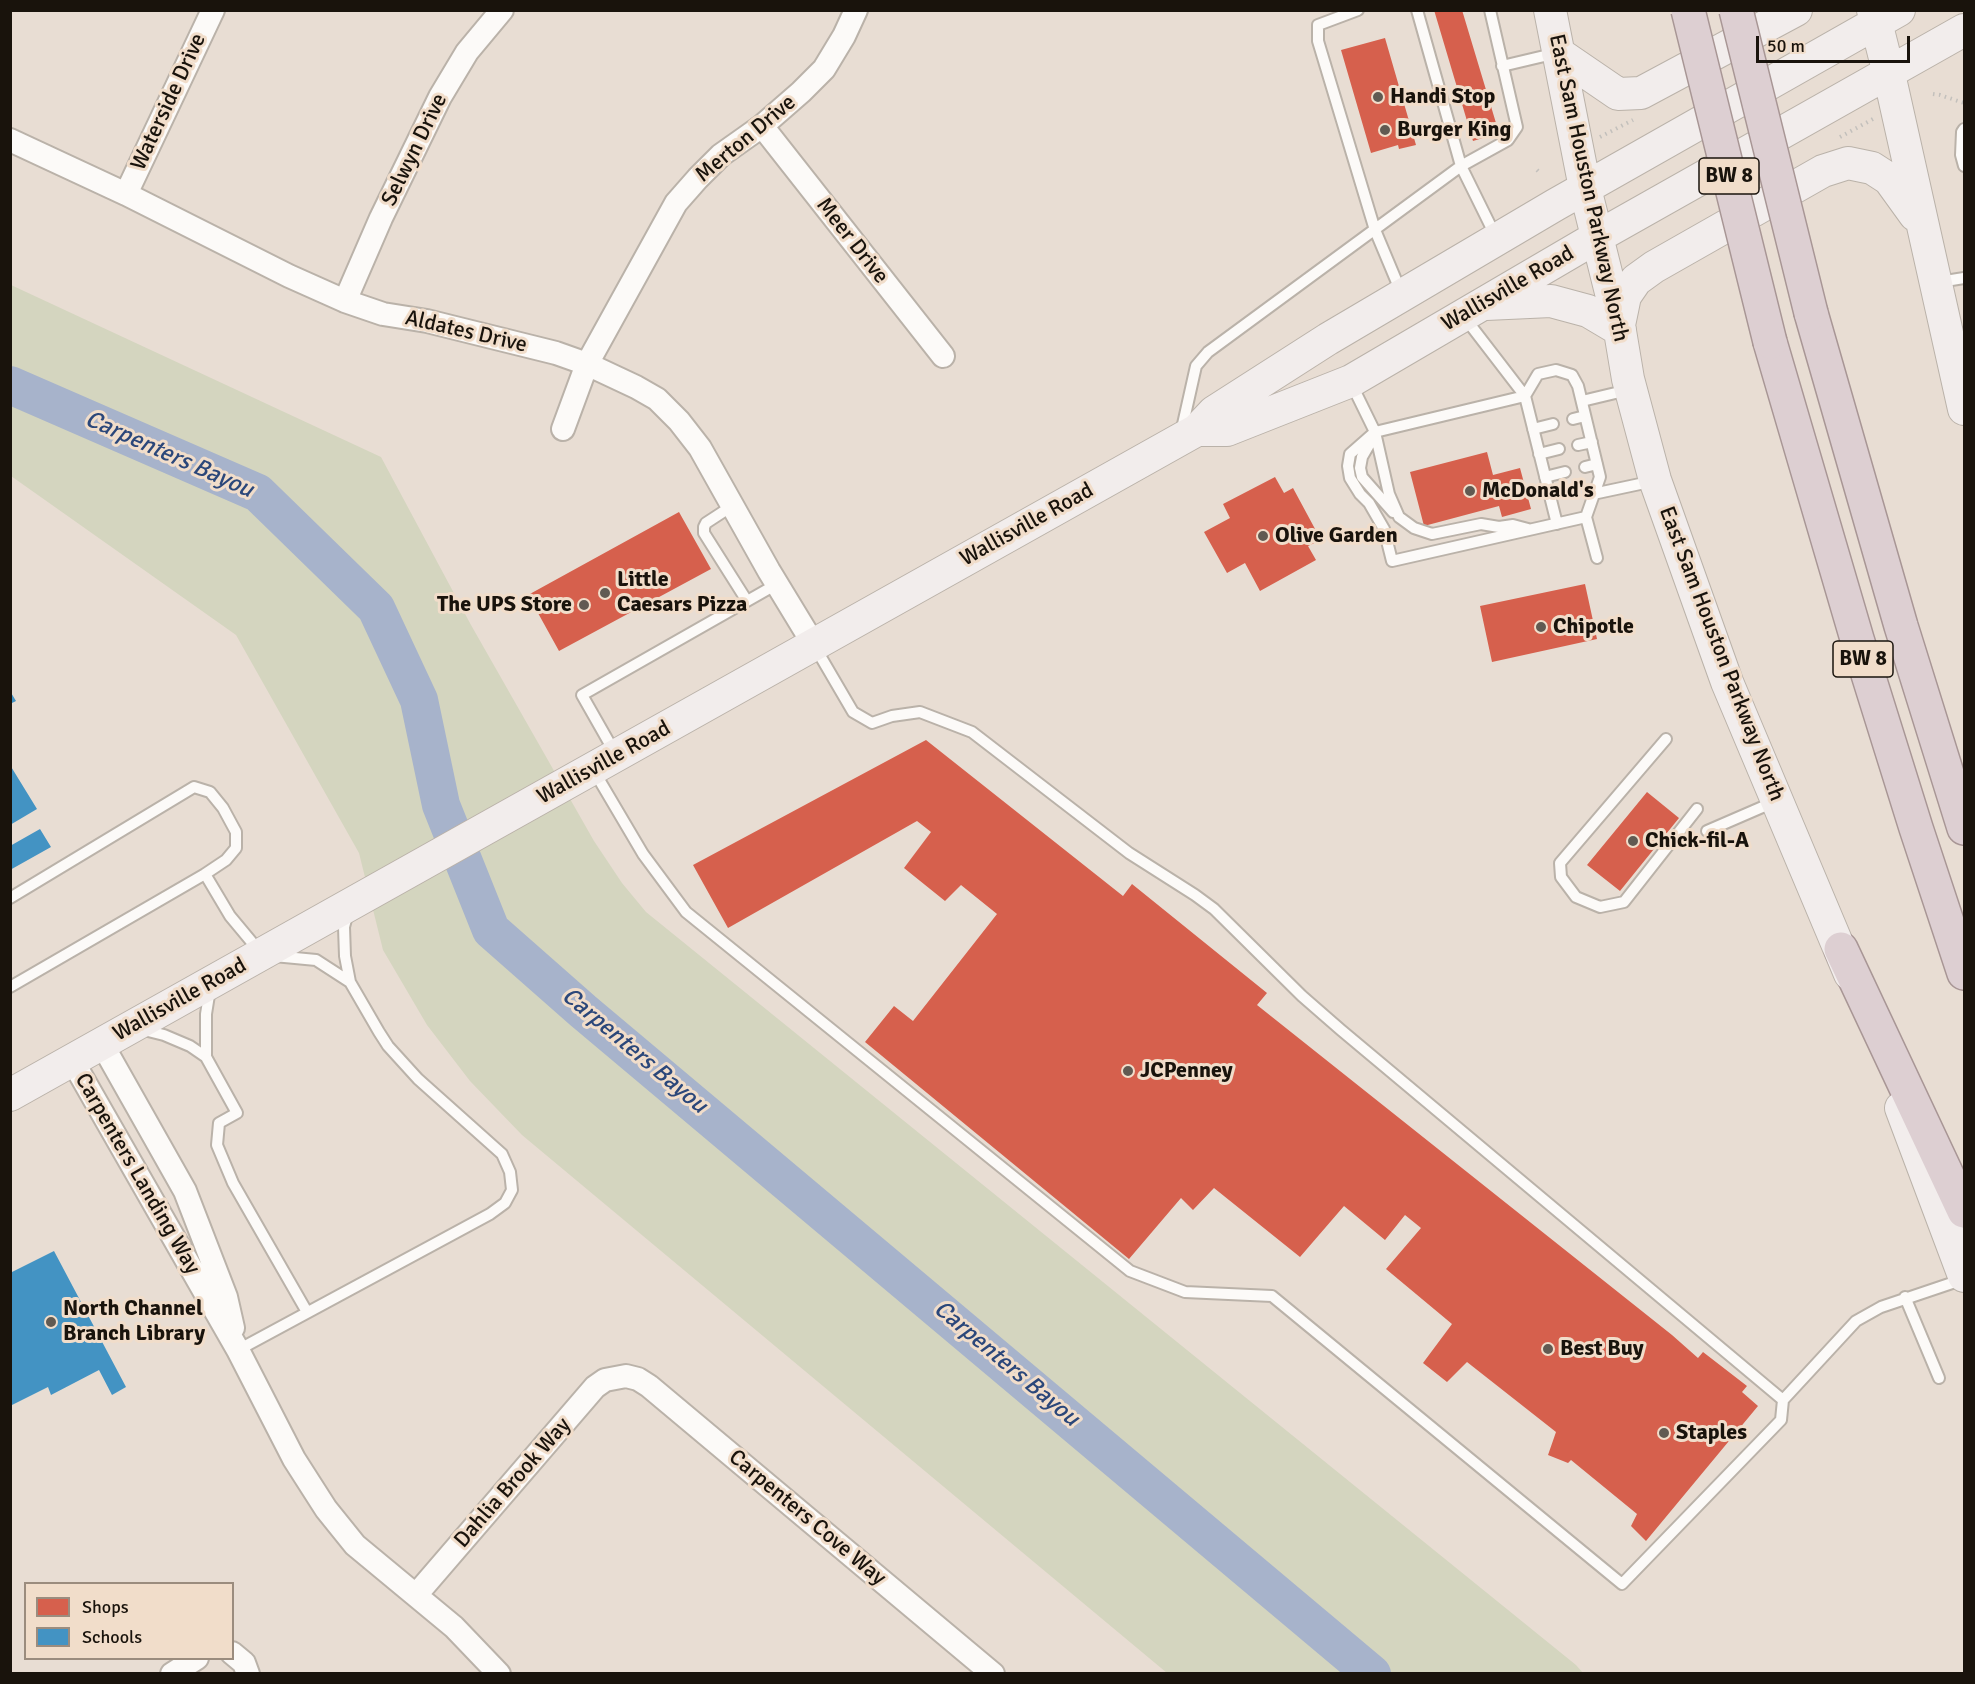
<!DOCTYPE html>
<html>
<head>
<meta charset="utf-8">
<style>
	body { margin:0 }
	#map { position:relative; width:1975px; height:1684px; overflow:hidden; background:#e8ddd3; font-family:Signika,sans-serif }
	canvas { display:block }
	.frame { position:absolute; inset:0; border:12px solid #19130c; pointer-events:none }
	.legend { position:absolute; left:24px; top:1582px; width:210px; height:78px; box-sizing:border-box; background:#f1ddca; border:2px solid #9b8c7e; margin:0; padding:8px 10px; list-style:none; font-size:18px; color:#19130c }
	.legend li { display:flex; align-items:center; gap:12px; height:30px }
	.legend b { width:30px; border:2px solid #9b8c7e }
	.scale { position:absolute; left:1756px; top:36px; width:154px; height:27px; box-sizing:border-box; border:3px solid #19130c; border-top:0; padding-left:8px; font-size:18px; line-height:21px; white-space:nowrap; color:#19130c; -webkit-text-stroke:4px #f1ddca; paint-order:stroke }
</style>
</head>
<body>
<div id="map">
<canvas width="1975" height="1684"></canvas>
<div class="frame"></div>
<ul class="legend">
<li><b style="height:16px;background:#d6604d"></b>Shops</li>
<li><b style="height:16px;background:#4393c3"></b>Schools</li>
</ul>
<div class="scale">50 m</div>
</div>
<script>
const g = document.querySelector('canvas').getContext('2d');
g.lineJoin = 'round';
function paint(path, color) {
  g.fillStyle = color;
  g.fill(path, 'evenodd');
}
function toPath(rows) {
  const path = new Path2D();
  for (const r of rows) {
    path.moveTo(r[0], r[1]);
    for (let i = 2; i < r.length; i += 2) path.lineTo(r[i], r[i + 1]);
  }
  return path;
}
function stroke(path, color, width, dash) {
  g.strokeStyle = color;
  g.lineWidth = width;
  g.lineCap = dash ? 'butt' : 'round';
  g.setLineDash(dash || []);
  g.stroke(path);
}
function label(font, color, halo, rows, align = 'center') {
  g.font = font + ' Signika,sans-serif';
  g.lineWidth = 6;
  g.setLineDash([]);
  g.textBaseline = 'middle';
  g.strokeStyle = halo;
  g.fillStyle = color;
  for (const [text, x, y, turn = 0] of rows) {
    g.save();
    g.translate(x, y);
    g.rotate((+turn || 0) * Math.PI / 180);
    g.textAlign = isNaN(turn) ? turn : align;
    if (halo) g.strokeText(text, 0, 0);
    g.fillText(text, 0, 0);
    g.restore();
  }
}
const green = toPath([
	[11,285,381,457,471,625,594,841,622,883,646,912,1576,1665,1583,1673,1167,1673,522,1135,470,1081,427,1025,383,950,359,853,236,635,11,476]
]);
const shops = toPath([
	[1434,10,1462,10,1499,133,1473,141],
	[1385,38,1416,145,1399,149,1398,145,1371,153,1341,50],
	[1487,452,1493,475,1520,468,1531,509,1502,517,1499,506,1424,526,1410,472],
	[1275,477,1284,493,1293,488,1321,540,1308,546,1316,560,1260,591,1245,563,1227,573,1204,532,1230,518,1223,504],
	[679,512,711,569,559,651,528,595],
	[1585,584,1597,639,1492,662,1480,606],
	[926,740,1123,896,1132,884,1267,993,1257,1005,1672,1335,1698,1358,1703,1352,1747,1386,1742,1392,1758,1406,1646,1541,1631,1526,1637,1514,1571,1460,1568,1463,1548,1455,1556,1432,1467,1362,1447,1382,1423,1363,1452,1324,1386,1269,1421,1228,1405,1215,1385,1240,1344,1206,1300,1257,1214,1188,1193,1210,1181,1198,1129,1259,865,1042,894,1006,913,1021,997,914,961,885,945,901,904,868,931,832,917,821,728,928,693,865],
	[1647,792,1679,818,1620,891,1587,865]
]);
const schools = toPath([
	[10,691,16,701,10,704],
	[10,765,37,809,10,825],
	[40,829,51,847,10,870,10,846],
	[54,1251,126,1387,112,1395,99,1370,51,1395,48,1387,12,1405,10,1402,10,1273]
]);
const river = toPath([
	[10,385,258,493,376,608,419,700,441,805,491,930,583,1011,1372,1674]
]);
const path = toPath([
	[1933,94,1940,95,1964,103],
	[1600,137,1633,120],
	[1840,137,1873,119],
	[1537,170,1541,174]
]);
const lane = toPath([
	[1358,10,1318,25,1318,41,1375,230,1401,292],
	[1417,10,1461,166,1496,237],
	[1502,66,1557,53],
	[1964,129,1962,132,1961,155,1964,166],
	[1939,282,1964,278],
	[1465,318,1525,396,1557,524],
	[1352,385,1375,432,1525,396,1538,374,1556,370,1572,375,1578,386,1600,477,1586,517,1597,558],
	[1582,401,1628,390],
	[1573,419,1585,416],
	[1533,429,1553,424],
	[1375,432,1350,454,1348,466,1350,478,1360,494,1369,503,1384,529,1392,561,1586,517],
	[1375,432,1389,494,1399,517,1414,528,1432,534,1481,524,1499,527,1513,525,1528,529],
	[1181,433,1196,366,1208,352,1461,166,1508,140,1517,127,1490,10],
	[1373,438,1362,457,1360,468,1362,477,1393,512],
	[1578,445,1592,442],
	[1539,454,1559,449],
	[1585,467,1597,464],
	[1545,477,1565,472],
	[1593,494,1654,481],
	[732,506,706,523,704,527,704,533,747,601],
	[815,647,853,712,872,723,892,716,920,712,972,732,1129,853,1195,895,1214,909,1302,996,1341,1030,1783,1400,1856,1321,1881,1307,1964,1279],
	[1666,739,1560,863,1561,877,1576,897,1600,907,1624,902,1697,809],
	[615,753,582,695,777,584],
	[594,771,643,854,686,912,1130,1271,1185,1292,1272,1296,1622,1584,1781,1420,1783,1400],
	[1707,831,1774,802],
	[10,898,194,787,210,792,223,808,236,832,236,848,226,860,205,874],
	[274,956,316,960,350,982],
	[10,987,205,874,230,916,260,952],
	[210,989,206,1014,206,1057,237,1113,219,1123,217,1145,233,1183,307,1312],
	[140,1029,164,1035,190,1046,206,1057],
	[1905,1297,1939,1378],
	[238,1350,490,1214,505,1203,512,1190,510,1172,502,1154,418,1079,388,1046,379,1032,350,982,345,956,344,927,348,912]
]);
const street = toPath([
	[762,126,943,356],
	[10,140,126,194,289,276,345,301,383,314,427,321,556,353,587,364,636,387,657,399,679,421,700,448,769,571,814,645],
	[126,194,213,10],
	[345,301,381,218,440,97,467,52,502,10],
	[563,429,587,364,676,203,698,178,721,155,762,126,801,92,824,69,844,36,856,10],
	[102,1044,185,1191,226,1297,233,1328],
	[72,1060,238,1350,294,1459,326,1509,355,1545,454,1627,499,1674],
	[416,1595,595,1387,605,1380,626,1376,638,1379,649,1386,993,1674],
	[232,1653,244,1663,248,1674],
	[172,1674,197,1658]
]);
const secondary = toPath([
	[1550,10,1585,188,1619,325,1628,379,1655,480,1727,682,1850,974],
	[1873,10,1889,74,1964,409],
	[1558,53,1618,94,1641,93,1796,10],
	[1486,304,1551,301,1588,311,1620,330],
	[1619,325,1625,296,1636,280,1654,267,1823,171,1848,163,1872,168,1889,179,1915,215],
	[1197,430,1227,430,1351,381,1597,237,1964,30],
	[10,1095,1197,430,1214,412,1328,339,1555,205,1899,10],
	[1901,1108,1964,1276]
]);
const highway = toPath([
	[1811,313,1901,626,1964,828],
	[1770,342,1857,639,1916,828,1964,973],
	[1841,949,1964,1211]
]);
const highwayBridge = toPath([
	[1688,10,1770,342],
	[1736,10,1811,313]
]);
const markers = [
	[1378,97,6,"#615a52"],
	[1385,130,6,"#615a52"],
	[1470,491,6,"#615a52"],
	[1263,536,6,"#615a52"],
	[605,593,6,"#615a52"],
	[584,605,6,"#615a52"],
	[1541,627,6,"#615a52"],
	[1633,841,6,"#615a52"],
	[1128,1071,6,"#615a52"],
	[51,1322,6,"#615a52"],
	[1548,1349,6,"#615a52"],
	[1664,1433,6,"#615a52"]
];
const shields = [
	[1729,176,60],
	[1863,659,60]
];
const shieldNames = [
	["BW 8",1729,176],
	["BW 8",1863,659]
];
const poiNames = [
	["Handi Stop",1390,97],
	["Burger King",1397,130],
	["McDonald's",1482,491],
	["Olive Garden",1275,536],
	["Little",617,580],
	["Caesars Pizza",617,605],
	["The UPS Store",572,605,"right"],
	["Chipotle",1553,627],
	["Chick-fil-A",1645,841],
	["JCPenney",1140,1071],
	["North Channel",63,1309],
	["Branch Library",63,1334],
	["Best Buy",1560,1349],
	["Staples",1676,1433]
];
const streetNames = [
	["Waterside Drive",169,102,-65],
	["Merton Drive",746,139,-40],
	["Selwyn Drive",415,150,-64],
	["East Sam Houston Parkway North",1588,188,78],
	["Meer Drive",852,241,52],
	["Wallisville Road",1508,289,-30],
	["Aldates Drive",466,332,13],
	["Wallisville Road",1027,525,-29],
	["East Sam Houston Parkway North",1721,654,69],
	["Wallisville Road",604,763,-29],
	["Wallisville Road",180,1000,-29],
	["Carpenters Landing Way",137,1174,60],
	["Dahlia Brook Way",513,1483,-49],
	["Carpenters Cove Way",807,1518,40]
];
const waterNames = [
	["Carpenters Bayou",169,455,24],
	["Carpenters Bayou",634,1051,40],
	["Carpenters Bayou",1006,1364,40]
];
paint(green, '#d4d5bf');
paint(shops, '#d6604d');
paint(schools, '#4393c3');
stroke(river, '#a7b3cb', 38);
stroke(lane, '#bab2a9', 14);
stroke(street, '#bab2a9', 26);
stroke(secondary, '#bab2a9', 34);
stroke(highway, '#a89695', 36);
stroke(path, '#c3c0bc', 4, [1.5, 4.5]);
stroke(lane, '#fcfaf8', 10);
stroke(street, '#fcfaf8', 22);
stroke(secondary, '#f2edec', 32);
stroke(highway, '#ddcfd2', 33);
stroke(highwayBridge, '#a89695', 36, []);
stroke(highwayBridge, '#ddcfd2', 33);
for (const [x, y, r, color] of markers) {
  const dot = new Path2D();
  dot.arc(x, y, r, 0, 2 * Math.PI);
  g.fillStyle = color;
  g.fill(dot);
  stroke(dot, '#f1ddca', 2);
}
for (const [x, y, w] of shields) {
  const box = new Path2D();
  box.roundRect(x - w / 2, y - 18, w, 36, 4.5);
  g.fillStyle = '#f1ddca';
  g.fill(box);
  stroke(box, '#19130c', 1.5);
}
label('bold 21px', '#19130c', null, shieldNames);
label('bold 22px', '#19130c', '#f1ddca', poiNames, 'left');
label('22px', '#19130c', '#f1ddca', streetNames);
label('italic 24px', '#2b477a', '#f1ddca', waterNames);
</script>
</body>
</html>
